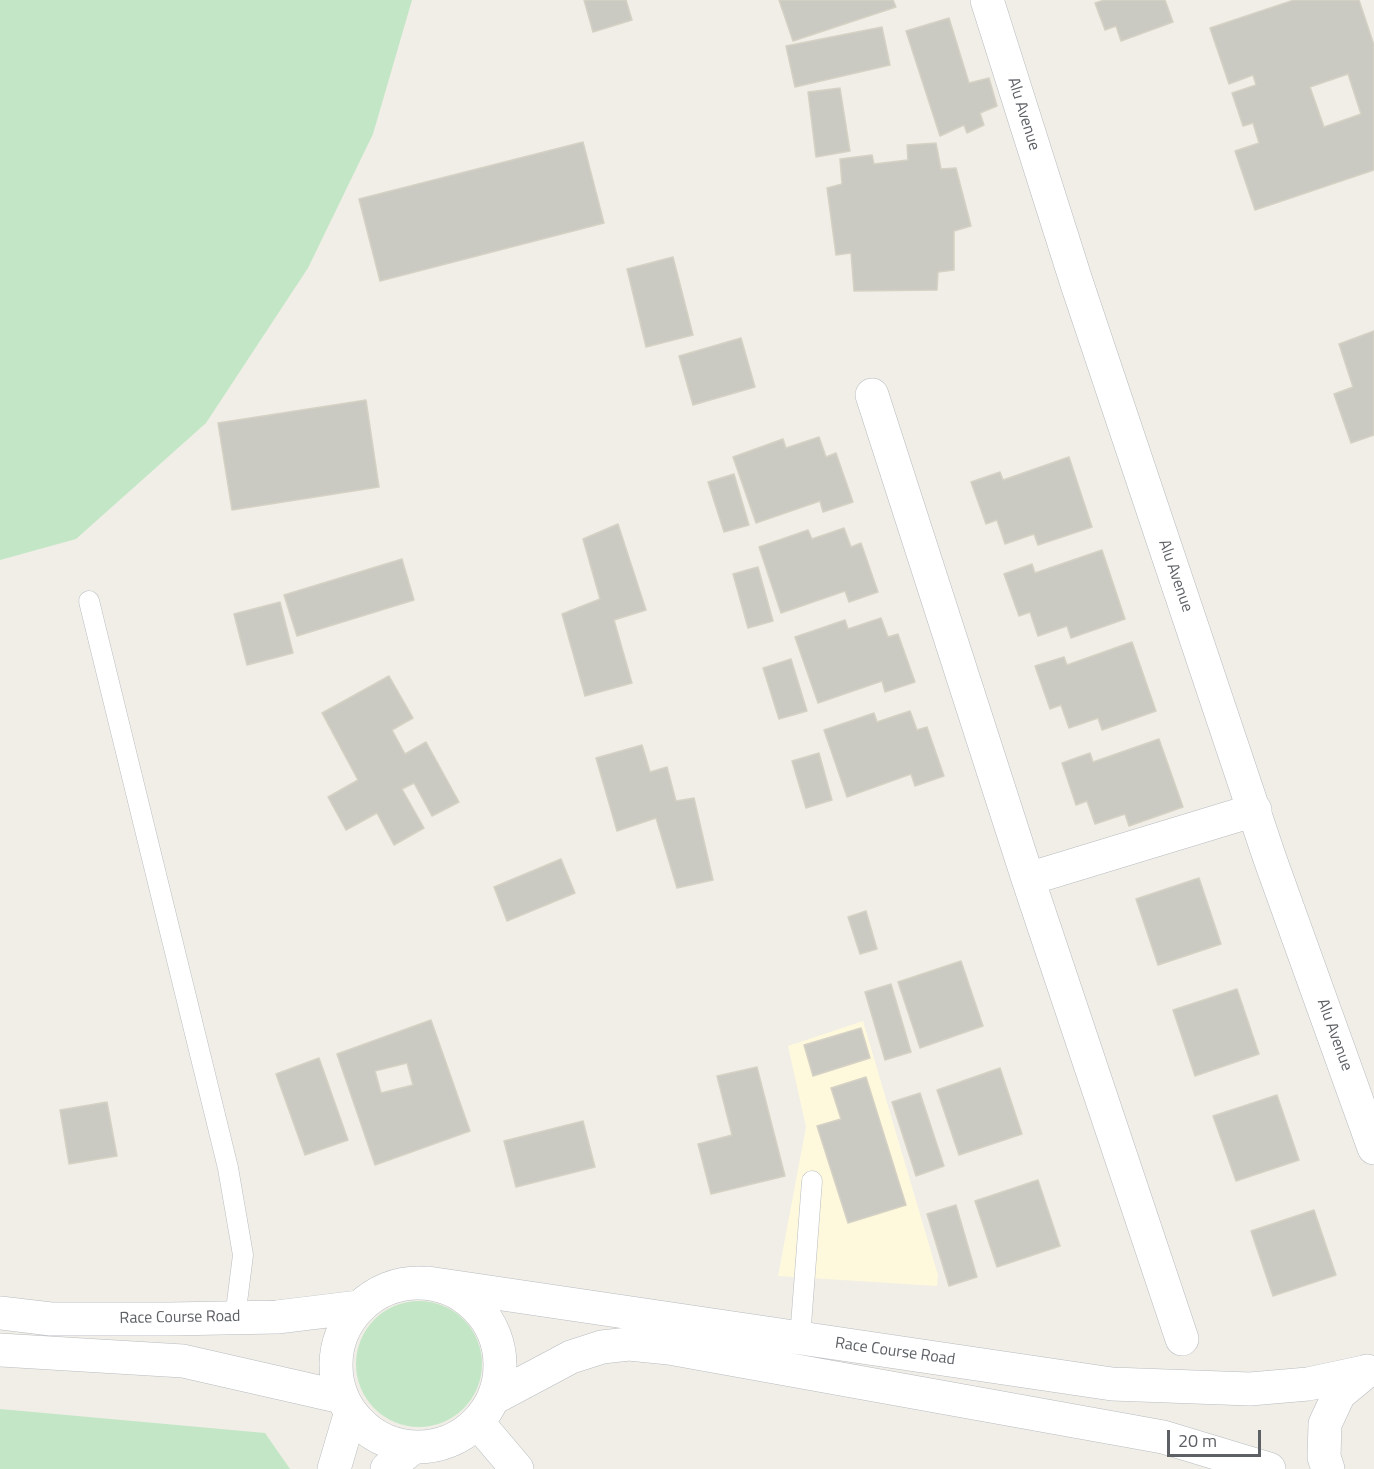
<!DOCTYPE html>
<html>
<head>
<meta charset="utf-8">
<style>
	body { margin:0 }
	#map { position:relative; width:1374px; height:1469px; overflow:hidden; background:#f0eee6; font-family:"Titillium Web",sans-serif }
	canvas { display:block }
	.scale { position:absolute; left:1167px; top:1430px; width:94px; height:27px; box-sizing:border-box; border:3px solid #5d6166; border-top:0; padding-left:8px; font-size:18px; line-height:21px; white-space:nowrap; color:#5d6166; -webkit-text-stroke:4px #fff; paint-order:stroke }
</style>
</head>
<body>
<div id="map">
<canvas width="1374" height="1469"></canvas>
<div class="scale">20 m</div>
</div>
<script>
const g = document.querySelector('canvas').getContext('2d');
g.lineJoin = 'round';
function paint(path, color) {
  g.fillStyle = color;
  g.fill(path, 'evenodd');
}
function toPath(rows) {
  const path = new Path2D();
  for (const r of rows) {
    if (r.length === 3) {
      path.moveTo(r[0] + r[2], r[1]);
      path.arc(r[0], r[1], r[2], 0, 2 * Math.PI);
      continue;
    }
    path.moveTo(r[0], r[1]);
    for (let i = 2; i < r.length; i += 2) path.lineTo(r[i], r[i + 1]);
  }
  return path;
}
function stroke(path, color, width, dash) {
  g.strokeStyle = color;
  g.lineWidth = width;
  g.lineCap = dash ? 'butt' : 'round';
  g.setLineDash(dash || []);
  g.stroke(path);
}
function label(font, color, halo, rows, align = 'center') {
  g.font = font + ' "Titillium Web",sans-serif';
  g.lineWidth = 4.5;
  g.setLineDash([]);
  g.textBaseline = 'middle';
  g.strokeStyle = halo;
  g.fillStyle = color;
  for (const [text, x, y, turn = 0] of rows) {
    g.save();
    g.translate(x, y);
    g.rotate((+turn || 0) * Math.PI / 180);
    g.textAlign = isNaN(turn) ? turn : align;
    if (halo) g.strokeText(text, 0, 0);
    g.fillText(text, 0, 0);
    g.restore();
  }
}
const commercial = toPath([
	[863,1021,938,1275,937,1286,778,1276,806,1127,788,1046]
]);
const green = toPath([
	[0,0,412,0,373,134,308,268,206,423,76,539,0,560],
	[419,1364,63],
	[0,1409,265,1433,290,1469,0,1469]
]);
const building = toPath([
	[584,0,626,0,632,20,593,32,584,0],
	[779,0,893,0,896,7,793,41,779,0],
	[1104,0,1165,0,1173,22,1121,41,1116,26,1105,30,1095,3,1104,0],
	[1294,0,1359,0,1374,45,1374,170,1255,210,1235,151,1259,143,1253,123,1243,126,1232,93,1256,85,1253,75,1229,84,1210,28,1294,0],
	[1348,74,1361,114,1324,127,1310,87,1348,74],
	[949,18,969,83,989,78,997,106,980,113,984,125,967,133,964,125,940,136,906,31,949,18],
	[882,27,890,65,795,87,786,46,882,27],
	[840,88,850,151,816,157,808,92,840,88],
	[583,142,604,223,380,281,359,199,583,142],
	[936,143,941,169,956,168,971,226,954,231,954,270,938,272,937,290,854,291,851,253,836,255,827,188,842,184,840,159,872,155,874,164,908,160,907,145,936,143],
	[673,257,693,335,646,347,627,269,673,257],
	[1374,331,1374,435,1351,443,1334,394,1353,387,1339,344,1374,331],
	[741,338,755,387,693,405,679,356,741,338],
	[366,400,379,487,232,510,218,423,366,400],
	[819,437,826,457,836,453,853,502,823,512,820,501,756,523,733,457,783,439,786,448,819,437],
	[1069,457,1092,527,1038,545,1034,534,1005,544,997,520,986,524,971,482,1000,472,1003,480,1069,457],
	[734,474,749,525,724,532,708,482,734,474],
	[618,524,646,610,614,620,632,683,585,696,562,614,600,599,583,539,618,524],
	[844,528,851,547,861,543,878,592,849,602,845,591,781,613,759,547,808,530,812,539,844,528],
	[1102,550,1125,619,1071,638,1067,626,1038,636,1030,612,1019,616,1004,574,1032,564,1035,573,1102,550],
	[402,559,414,600,297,636,284,595,402,559],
	[758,567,773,621,748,628,733,574,758,567],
	[280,602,293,653,247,665,234,614,280,602],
	[881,618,888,637,898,634,915,682,885,692,882,681,818,703,795,637,845,620,848,629,881,618],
	[1132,642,1156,711,1102,730,1098,718,1069,728,1061,705,1050,709,1035,666,1064,657,1067,665,1132,642],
	[791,659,807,711,779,719,763,668,791,659],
	[389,676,413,718,392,730,405,754,426,742,459,802,432,816,414,783,402,789,424,828,394,845,377,813,346,830,328,797,358,780,322,713,389,676],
	[910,711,917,730,927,727,944,776,915,786,911,774,847,797,824,730,874,713,877,722,910,711],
	[1159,739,1183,807,1129,826,1125,814,1095,824,1087,801,1076,805,1062,763,1090,753,1093,762,1159,739],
	[642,745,650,772,667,767,676,801,694,798,713,880,677,888,656,818,617,831,596,758,642,745],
	[819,753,832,800,806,808,792,761,819,753],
	[561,859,575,893,507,921,494,887,561,859],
	[1199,878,1221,944,1158,965,1136,899,1199,878],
	[866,911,877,949,860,954,848,917,866,911],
	[961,961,983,1026,920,1048,898,982,961,961],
	[891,984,911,1052,885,1060,865,992,891,984],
	[1237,989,1259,1054,1195,1076,1173,1010,1237,989],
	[431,1020,470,1131,375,1165,337,1054,431,1020],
	[407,1063,413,1085,381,1093,375,1071,407,1063],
	[861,1028,870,1058,813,1076,804,1045,861,1028],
	[319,1058,348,1140,305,1155,276,1074,319,1058],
	[757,1067,785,1176,711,1194,698,1144,732,1135,717,1076,757,1067],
	[1000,1068,1022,1134,959,1155,937,1090,1000,1068],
	[866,1077,906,1205,848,1223,817,1126,841,1119,831,1088,866,1077],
	[920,1093,944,1166,916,1176,892,1102,920,1093],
	[1277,1095,1299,1160,1236,1181,1213,1116,1277,1095],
	[107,1102,117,1156,69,1164,60,1110,107,1102],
	[583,1121,595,1167,516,1187,504,1141,583,1121],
	[1038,1180,1060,1246,997,1267,975,1201,1038,1180],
	[956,1205,977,1277,949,1286,927,1214,956,1205],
	[1314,1210,1336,1275,1273,1296,1251,1231,1314,1210]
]);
const service = toPath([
	[89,601,228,1168,243,1255,235,1318],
	[800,1338,812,1181]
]);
const minor = toPath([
	[872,395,1028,879,1182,1339],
	[1028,879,1255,810],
	[334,1469,350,1415],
	[387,1469,411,1449]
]);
const tertiary = toPath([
	[987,0,1077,284,1270,859,1374,1148],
	[418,1365,82],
	[428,1283,1112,1384,1250,1389,1308,1384,1364,1372],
	[0,1313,51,1319,170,1319,277,1317,359,1307],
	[0,1350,183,1361,341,1397],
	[494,1398,571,1357,602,1347,629,1344,669,1348,1163,1437,1269,1469],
	[478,1423,517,1469],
	[1328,1469,1324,1457,1325,1424,1339,1394,1367,1371]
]);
const streetNames = [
	["Alu Avenue",1023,114,73],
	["Alu Avenue",1175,576,71],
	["Alu Avenue",1334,1035,70],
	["Race Course Road",180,1318,-1],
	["Race Course Road",895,1352,8]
];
paint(commercial, '#fef9dd');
paint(green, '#c3e7c6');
paint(building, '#cbcac2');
stroke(building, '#d5d1c4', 1.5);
stroke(service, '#b8bbc0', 21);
stroke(minor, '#b8bbc0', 34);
stroke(tertiary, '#b8bbc0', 34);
stroke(service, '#fff', 20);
stroke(minor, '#fff', 33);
stroke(tertiary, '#fff', 33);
label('16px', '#5d6166', '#fff', streetNames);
</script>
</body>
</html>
